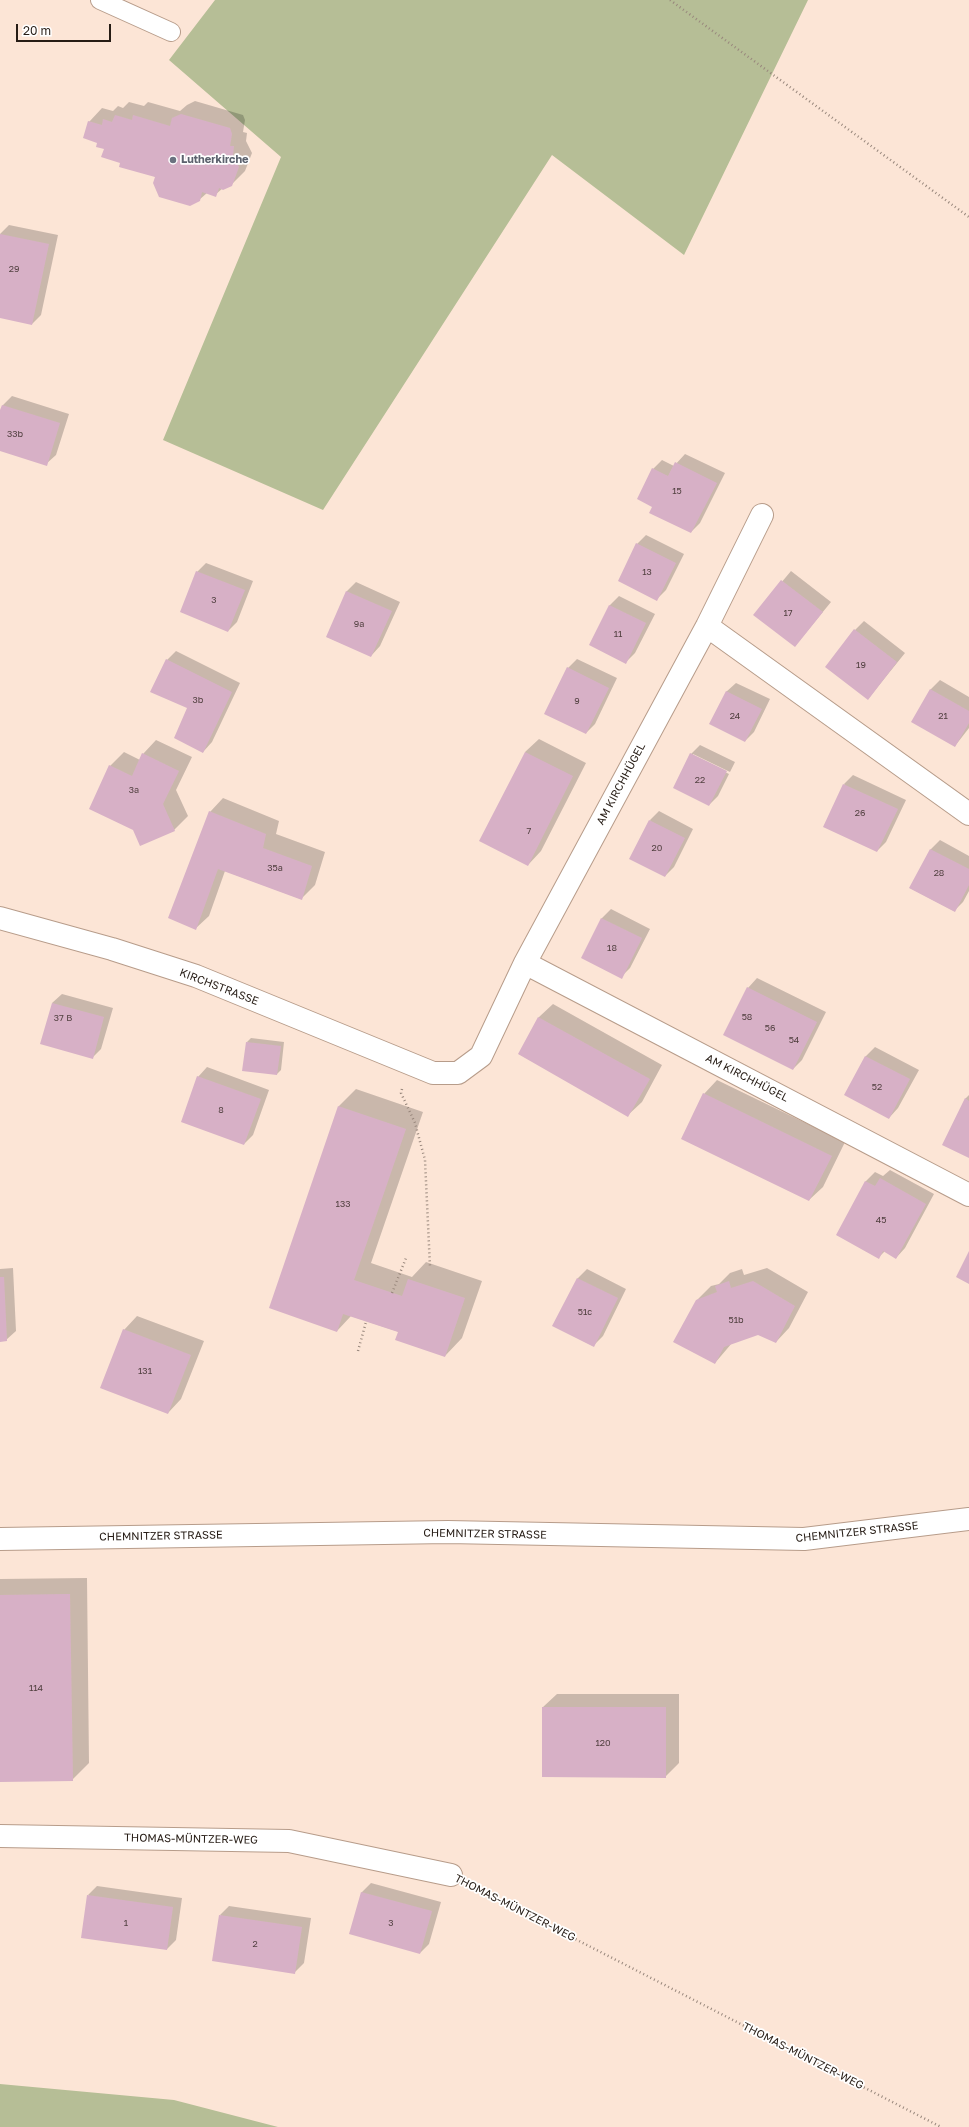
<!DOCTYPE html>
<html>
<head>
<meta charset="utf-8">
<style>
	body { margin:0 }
	#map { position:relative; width:969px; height:2127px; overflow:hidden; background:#fce5d6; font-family:"Golos Text",sans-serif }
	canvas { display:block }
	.scale { position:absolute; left:16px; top:24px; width:95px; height:18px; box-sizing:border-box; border:2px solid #261c15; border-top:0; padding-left:5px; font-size:12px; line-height:14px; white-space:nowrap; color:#261c15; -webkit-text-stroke:3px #fff; paint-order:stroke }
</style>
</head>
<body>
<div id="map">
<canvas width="969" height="2127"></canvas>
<div class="scale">20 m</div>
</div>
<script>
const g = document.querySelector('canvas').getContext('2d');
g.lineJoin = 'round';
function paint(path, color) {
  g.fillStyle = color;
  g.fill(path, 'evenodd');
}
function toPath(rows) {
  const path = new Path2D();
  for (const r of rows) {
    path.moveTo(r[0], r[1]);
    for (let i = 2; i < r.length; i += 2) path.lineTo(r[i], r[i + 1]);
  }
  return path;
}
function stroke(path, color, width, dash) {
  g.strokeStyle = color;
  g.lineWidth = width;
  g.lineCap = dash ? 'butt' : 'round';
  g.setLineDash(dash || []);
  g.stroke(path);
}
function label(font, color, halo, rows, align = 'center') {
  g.font = font + ' "Golos Text",sans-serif';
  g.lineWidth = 3.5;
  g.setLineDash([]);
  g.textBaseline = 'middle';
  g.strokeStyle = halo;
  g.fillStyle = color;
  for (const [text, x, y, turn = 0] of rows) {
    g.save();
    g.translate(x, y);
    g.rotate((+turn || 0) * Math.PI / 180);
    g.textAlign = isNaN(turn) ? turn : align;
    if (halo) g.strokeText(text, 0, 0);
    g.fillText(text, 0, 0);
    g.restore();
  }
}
const green = toPath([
	[215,0,808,0,684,255,552,155,323,510,163,440,281,157,169,60],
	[0,2084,174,2100,278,2127,0,2127]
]);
const shadow = toPath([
	[195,101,243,115,245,120,243,132,247,133,246,141,252,153,245,171,231,185,223,188,215,195,207,193,199,200,156,177,121,162,98,142,89,122,102,108,113,111,118,106,123,108,129,102,144,106,148,102,180,111,187,105],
	[9,225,58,235,41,315,32,324,0,317,0,234],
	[12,396,69,414,56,455,46,464,0,450,0,414,3,405],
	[685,454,725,473,700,523,691,532,653,507,653,469,662,460,674,466],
	[646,535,684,554,666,590,657,599,637,544],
	[206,563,253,581,237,622,228,631,197,572],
	[791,571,831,602,795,646,755,614],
	[356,582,400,602,380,646,371,656,327,637,347,591],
	[619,596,655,614,635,653,626,662,590,644,610,605],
	[864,621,905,653,868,699,855,630],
	[176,651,240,683,212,742,203,752,188,707,167,660],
	[577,659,617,678,595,724,586,733,568,668],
	[940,680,969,697,969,728,955,746,913,721,931,689],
	[736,683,770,699,754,732,745,741,726,692],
	[539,739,586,763,541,851,528,865,525,752],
	[156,740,192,757,176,790,188,816,174,830,141,845,110,766,124,752,140,760,143,754],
	[700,745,735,762,730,772,693,754,693,756,729,774,718,796,709,805,691,754],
	[853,775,906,800,886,842,877,851,844,784],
	[223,798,279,821,276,834,325,852,315,885,301,899,225,871,209,916,195,929,210,812],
	[659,811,693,829,674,867,665,876,650,820],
	[940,840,969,856,969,891,963,902,954,911,910,888,931,849],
	[611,909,650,929,630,968,621,977,583,958,602,918],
	[757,978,826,1012,802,1060,793,1069,748,988],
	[62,994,113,1008,101,1049,92,1058,52,1003],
	[553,1004,662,1065,642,1102,628,1115,519,1054,539,1017],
	[251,1038,284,1042,281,1070,277,1074,247,1042],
	[875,1047,919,1070,898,1108,889,1118,846,1095,866,1056],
	[207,1067,269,1090,253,1135,244,1144,198,1077],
	[717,1080,845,1142,823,1187,809,1200,704,1094],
	[356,1089,423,1112,371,1263,412,1277,426,1262,482,1281,462,1338,445,1356,399,1332,351,1316,337,1331,339,1106],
	[969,1095,969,1156,965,1099],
	[890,1170,934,1194,905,1248,896,1258,885,1251,879,1257,837,1235,866,1181,875,1172,883,1176],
	[13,1268,16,1331,6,1340,0,1341,0,1269],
	[767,1268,808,1292,789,1328,776,1342,758,1334,732,1343,715,1363,697,1300,711,1286,719,1284,730,1273,742,1269,744,1275],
	[587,1269,626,1289,603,1336,593,1346,554,1326,578,1278],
	[137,1316,204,1341,181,1399,168,1413,124,1330],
	[87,1578,89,1763,72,1780,0,1781,0,1579],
	[557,1694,679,1694,679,1763,665,1777,543,1707],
	[371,1883,441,1902,429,1944,420,1953,351,1933,362,1892],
	[97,1886,182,1898,176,1940,167,1949,88,1895],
	[229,1906,311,1918,304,1963,295,1972,220,1915]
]);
const building = toPath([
	[181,114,230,128,232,134,230,146,234,146,233,155,239,167,232,186,223,190,219,188,216,197,202,192,200,201,190,206,159,197,153,183,155,177,119,167,120,163,101,157,104,149,96,147,97,143,83,138,88,121,102,125,103,119,112,122,115,115,132,120,133,115,170,126,172,118],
	[0,234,49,244,32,325,0,318],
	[2,405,60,423,47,466,0,451,0,410],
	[675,462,717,483,691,533,649,513,652,507,637,499,652,468,668,476],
	[636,543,676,563,657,601,618,581],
	[196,571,245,590,228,632,180,612],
	[781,580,823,612,795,647,753,615],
	[346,591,392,611,371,657,326,637],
	[609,605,646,623,626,664,589,645],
	[854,629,897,662,868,700,825,667],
	[166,659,232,692,203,753,174,738,187,708,150,692],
	[567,667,609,688,586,734,544,714],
	[930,689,969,711,969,723,955,747,911,722],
	[726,691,762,709,745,742,709,724],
	[525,752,573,776,528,866,479,841],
	[142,753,179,771,163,804,175,831,140,846,133,830,89,809,109,765,132,776],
	[690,753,727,771,709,806,673,788],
	[843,784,898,809,877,852,823,827],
	[209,811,266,834,263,848,312,866,302,900,218,869,196,930,168,918],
	[649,820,685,838,665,877,629,859],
	[930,849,969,869,969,885,955,912,909,888],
	[601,918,642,938,622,979,581,958],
	[747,987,817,1022,793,1070,723,1035],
	[52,1003,104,1017,93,1059,40,1044],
	[538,1017,650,1079,628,1117,518,1054],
	[246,1042,281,1046,277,1075,242,1071],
	[865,1056,910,1079,889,1119,844,1095],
	[197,1076,261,1099,244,1145,181,1122],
	[703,1093,832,1156,809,1201,681,1139],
	[965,1098,969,1101,969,1158,942,1145],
	[338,1106,406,1129,354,1280,402,1296,408,1279,465,1298,445,1357,395,1340,398,1332,343,1314,337,1332,269,1308],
	[880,1178,926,1204,896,1259,883,1251,879,1259,836,1235,865,1181,875,1186],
	[969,1251,969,1284,956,1277],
	[0,1277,4,1277,7,1341,0,1342],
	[577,1278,618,1298,594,1347,552,1326],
	[729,1281,731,1288,753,1281,795,1306,776,1343,758,1335,724,1347,715,1364,673,1342,696,1300,717,1292,715,1286],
	[123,1329,191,1355,168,1414,100,1388],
	[70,1594,73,1781,0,1782,0,1595],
	[542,1707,666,1707,666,1778,542,1777],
	[361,1892,432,1911,420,1954,349,1934],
	[87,1895,173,1907,167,1950,81,1938],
	[219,1915,302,1927,295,1974,212,1961]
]);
const path = toPath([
	[670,0,969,217],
	[402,1089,401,1093,415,1123,425,1160,430,1267],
	[392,1293,406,1258],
	[358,1351,366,1322],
	[476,1888,941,2127]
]);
const service = toPath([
	[100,0,171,32]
]);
const minor = toPath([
	[707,626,969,814],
	[0,918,112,949,196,976,433,1073,458,1073,481,1056,525,963,707,626,762,515],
	[525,963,969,1195],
	[0,1836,289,1841,451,1875]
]);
const secondary = toPath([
	[0,1539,448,1532,804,1539,969,1519]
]);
const markers = [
	[173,160,4,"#6b7280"]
];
const numberNames = [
	["29",14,269],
	["33b",15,434],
	["15",677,491],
	["13",647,572],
	["3",214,600],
	["17",788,613],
	["9a",359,624],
	["11",618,634],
	["19",861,665],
	["3b",198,700],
	["9",577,701],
	["24",735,716],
	["21",943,716],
	["22",700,780],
	["3a",134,790],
	["26",860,813],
	["7",529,831],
	["20",657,848],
	["35a",275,868],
	["28",939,873],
	["18",612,948],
	["58",747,1017],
	["37 B",63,1018],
	["56",770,1028],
	["54",794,1040],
	["52",877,1087],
	["8",221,1110],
	["133",343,1204],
	["45",881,1220],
	["51c",585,1312],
	["51b",736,1320],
	["131",145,1371],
	["114",36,1688],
	["120",603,1743],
	["1",126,1923],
	["3",391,1923],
	["2",255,1944]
];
const worshipNames = [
	["Lutherkirche",181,160]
];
const streetNames = [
	["AM KIRCHHÜGEL",621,784,-62],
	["KIRCHSTRASSE",219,987,21],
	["AM KIRCHHÜGEL",747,1078,27],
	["CHEMNITZER STRASSE",857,1532,-6],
	["CHEMNITZER STRASSE",485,1534,1],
	["CHEMNITZER STRASSE",161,1536,-1],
	["THOMAS-MÜNTZER-WEG",191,1839,1],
	["THOMAS-MÜNTZER-WEG",515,1908,27],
	["THOMAS-MÜNTZER-WEG",803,2056,27]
];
paint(green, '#b6be96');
paint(shadow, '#0003');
paint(building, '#d7b0c6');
stroke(service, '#b79c8a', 20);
stroke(minor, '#b79c8a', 24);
stroke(secondary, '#b79c8a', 24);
stroke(path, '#98877c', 2.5, [1, 3]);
stroke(service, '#fff', 18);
stroke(minor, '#fff', 22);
stroke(secondary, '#fff', 22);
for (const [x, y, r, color] of markers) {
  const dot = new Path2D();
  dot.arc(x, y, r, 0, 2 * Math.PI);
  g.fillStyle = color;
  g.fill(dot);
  stroke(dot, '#fff', 1.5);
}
label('9px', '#524141', null, numberNames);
label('bold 11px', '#5b616d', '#fff', worshipNames, 'left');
label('11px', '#261c15', '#fff', streetNames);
</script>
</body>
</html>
